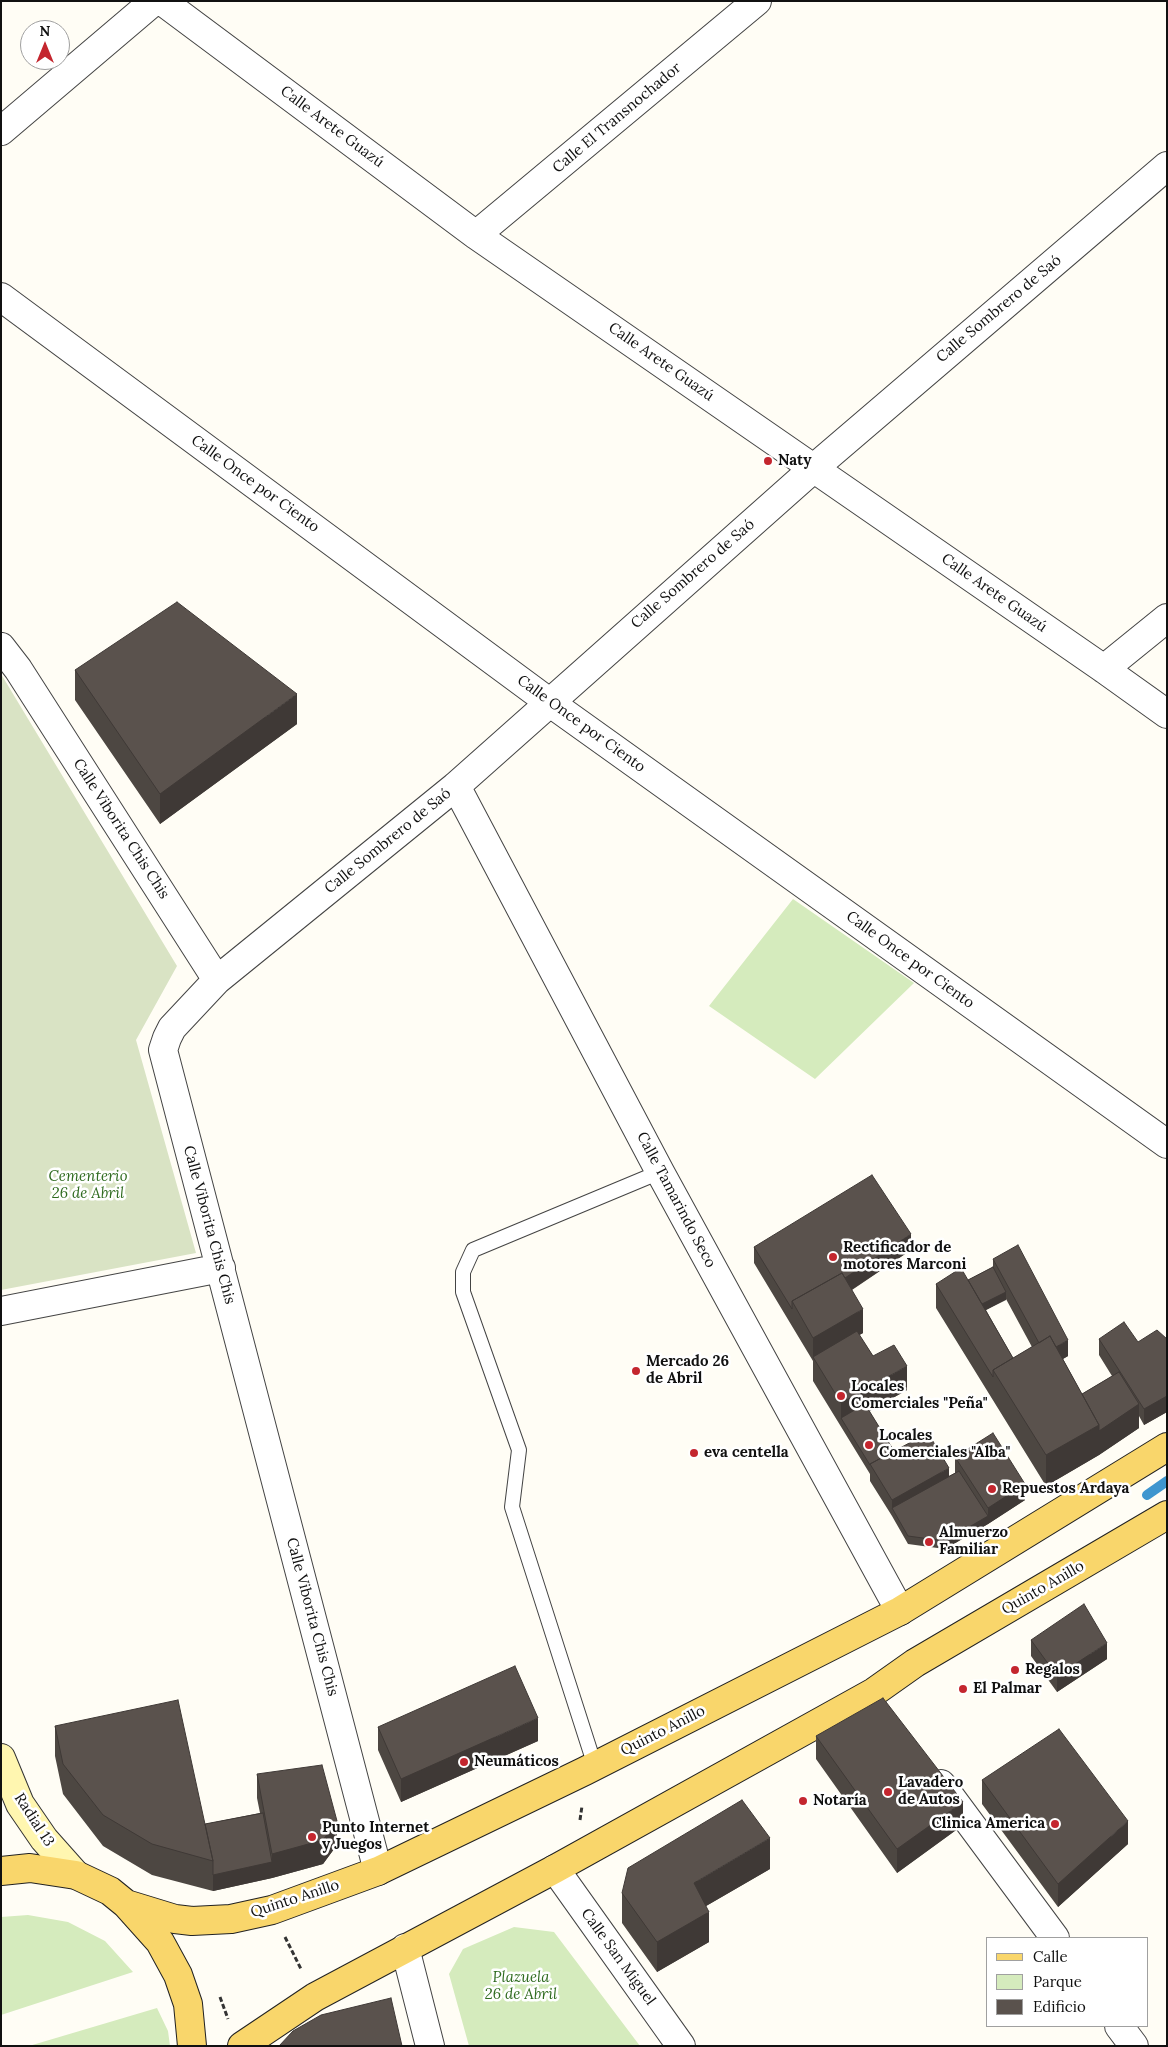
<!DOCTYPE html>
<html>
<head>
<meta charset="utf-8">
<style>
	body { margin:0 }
	#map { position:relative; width:1168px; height:2047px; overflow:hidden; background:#fffdf5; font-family:Lora,serif }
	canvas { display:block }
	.frame { position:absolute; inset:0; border:2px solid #111; pointer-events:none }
	.legend { position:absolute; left:986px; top:1937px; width:162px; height:90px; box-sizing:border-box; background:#fff; border:1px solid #a0a0a0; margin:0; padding:6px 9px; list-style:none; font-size:15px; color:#111 }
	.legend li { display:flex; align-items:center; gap:10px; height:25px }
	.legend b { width:25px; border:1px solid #a0a0a0 }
	.north { position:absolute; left:20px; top:20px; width:50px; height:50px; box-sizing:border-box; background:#fff; border:1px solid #a0a0a0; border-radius:50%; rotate:0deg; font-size:14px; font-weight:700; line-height:20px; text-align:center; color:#111 }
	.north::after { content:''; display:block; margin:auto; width:18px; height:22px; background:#c4262e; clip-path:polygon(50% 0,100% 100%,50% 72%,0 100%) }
</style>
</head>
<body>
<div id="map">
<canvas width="1168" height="2047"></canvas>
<div class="frame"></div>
<ul class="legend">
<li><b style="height:6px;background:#f9d66b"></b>Calle</li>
<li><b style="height:14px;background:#d5ebbd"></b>Parque</li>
<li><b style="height:14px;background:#5a524d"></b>Edificio</li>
</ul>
<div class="north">N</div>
</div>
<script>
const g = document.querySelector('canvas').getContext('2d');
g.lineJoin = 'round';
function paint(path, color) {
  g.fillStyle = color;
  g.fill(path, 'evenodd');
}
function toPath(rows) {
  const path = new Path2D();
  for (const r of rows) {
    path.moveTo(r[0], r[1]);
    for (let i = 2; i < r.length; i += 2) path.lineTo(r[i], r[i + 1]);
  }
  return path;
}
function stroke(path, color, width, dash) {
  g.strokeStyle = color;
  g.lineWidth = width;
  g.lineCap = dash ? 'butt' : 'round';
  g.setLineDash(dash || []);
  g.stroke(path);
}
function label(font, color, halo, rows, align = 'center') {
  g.font = font + ' Lora,serif';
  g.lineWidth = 5;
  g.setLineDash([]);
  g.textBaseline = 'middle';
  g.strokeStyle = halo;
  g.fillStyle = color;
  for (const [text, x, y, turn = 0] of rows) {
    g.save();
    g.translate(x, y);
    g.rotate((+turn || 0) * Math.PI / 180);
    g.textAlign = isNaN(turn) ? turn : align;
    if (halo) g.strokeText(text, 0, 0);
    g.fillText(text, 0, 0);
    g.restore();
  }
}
const green = toPath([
	[793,899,914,983,815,1079,709,1006],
	[28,1915,68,1922,105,1941,133,1972,1,2015,1,1917],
	[514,1927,554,1932,640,2046,469,2046,449,1974,463,1949],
	[157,2008,168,2031,170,2046,29,2046]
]);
const cemetery = toPath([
	[1,674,177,966,136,1040,196,1253,1,1290]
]);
const stream = toPath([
	[1147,1495,1167,1481]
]);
const path = toPath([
	[580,1820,582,1806],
	[285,1937,301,1969],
	[220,1997,228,2019]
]);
const lane = toPath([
	[595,1766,512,1507,519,1450,463,1292,463,1272,473,1250,660,1172]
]);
const street = toPath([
	[162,1,476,235,1104,669,1167,714],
	[1,131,154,1],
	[476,235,757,1],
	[1,297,549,702,1167,1144],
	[1,647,18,669,217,980],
	[1104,669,1167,618],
	[456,786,660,1172,900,1611],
	[1,1311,221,1268],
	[941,1784,1055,1938],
	[555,1869,681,2046],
	[378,1871,163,1050,167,1038,172,1028,217,980,456,786,814,468,1167,166],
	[405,1948,430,2046],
	[1119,2026,1134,2046]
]);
const secondary = toPath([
	[1,1758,20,1804,44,1839,76,1875]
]);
const primary = toPath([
	[1,1871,30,1868,76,1875,110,1891,126,1904,160,1942,178,1975,188,2004,192,2046],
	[126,1904,175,1919,192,1921,231,1919,272,1910,378,1871,585,1771,900,1611,1167,1447],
	[242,2046,315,1997,555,1869,874,1692,915,1663,1167,1515]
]);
const wall = toPath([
	[75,670,297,724,160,824,75,700],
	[754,1247,911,1250,852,1290,863,1333,859,1335,873,1356,907,1390,869,1411,894,1451,949,1476,955,1473,955,1457,1025,1500,988,1524,945,1549,908,1544,892,1516,870,1481,870,1474,813,1381,813,1361,754,1263],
	[993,1259,1068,1356,1063,1359,1082,1394,1112,1376,1099,1355,1099,1339,1138,1342,1167,1339,1167,1412,1144,1425,1139,1416,1139,1428,1099,1455,1046,1486,936,1308,936,1284,968,1280,993,1267],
	[1006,1299,1032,1347,1013,1358,986,1310],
	[1031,1640,1107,1659,1057,1692,1031,1656],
	[55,1726,205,1824,260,1813,257,1798,257,1774,337,1845,323,1864,272,1878,213,1891,152,1875,103,1846,63,1794,55,1756],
	[378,1727,538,1741,401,1802,378,1750],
	[816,1736,963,1825,897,1873,816,1759],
	[982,1780,1128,1844,1058,1907,982,1804],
	[770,1869,706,1906,709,1942,657,1972,622,1923,622,1893]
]);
const shadedWall = toPath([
	[297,694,297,724,160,824,160,794],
	[911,1234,911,1250,842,1296,795,1307],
	[1006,1292,1006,1300,974,1316,974,1308],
	[863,1309,863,1333,815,1360,813,1357,813,1338],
	[1068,1340,1068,1356,1045,1369,1045,1353],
	[907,1366,907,1390,845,1425,841,1418,841,1403],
	[1167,1396,1167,1412,1144,1425,1144,1409],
	[1139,1404,1139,1428,1099,1455,1046,1486,1046,1455,1099,1425],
	[949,1468,949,1484,892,1508,892,1516,892,1500],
	[1025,1484,1025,1500,988,1524,945,1549,945,1541,988,1516,988,1508],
	[1107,1643,1107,1659,1057,1692,1057,1676],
	[538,1718,538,1741,401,1802,401,1779],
	[963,1802,963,1825,897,1873,897,1849],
	[337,1821,337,1845,323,1864,272,1878,213,1891,213,1875,272,1862,272,1854],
	[1128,1821,1128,1844,1058,1907,1058,1884],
	[770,1838,770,1869,694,1913,694,1883],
	[709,1912,709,1942,657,1972,657,1942]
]);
const building = toPath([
	[177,602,297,694,160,794,75,670,177,602],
	[872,1175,911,1234,845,1278,842,1273,792,1301,792,1309,754,1247,872,1175],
	[1018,1245,1068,1340,1056,1347,1050,1336,1039,1343,993,1259,1018,1245],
	[993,1267,1006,1292,982,1304,968,1280,993,1267],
	[961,1268,1013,1358,993,1370,993,1377,936,1284,961,1268],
	[842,1273,863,1309,813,1338,792,1301,842,1273],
	[1124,1322,1138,1342,1157,1330,1167,1339,1167,1396,1144,1409,1099,1339,1124,1322],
	[857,1331,873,1356,894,1345,907,1366,841,1403,813,1357,857,1331],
	[1050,1336,1099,1425,1046,1455,993,1370,1050,1336],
	[1119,1372,1139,1404,1099,1431,1099,1425,1082,1394,1119,1372],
	[865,1404,894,1451,870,1464,870,1465,841,1418,865,1404],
	[928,1433,949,1468,892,1500,870,1464,928,1433],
	[993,1433,1025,1484,988,1508,955,1457,993,1433],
	[959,1471,988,1516,945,1541,908,1536,892,1508,959,1471],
	[1084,1604,1107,1643,1057,1676,1031,1640,1084,1604],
	[515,1666,538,1718,401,1779,378,1727,515,1666],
	[883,1698,963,1802,897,1849,816,1736,883,1698],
	[178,1700,213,1861,152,1844,103,1815,63,1764,55,1726,178,1700],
	[1059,1729,1128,1821,1058,1884,982,1780,1059,1729],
	[322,1765,337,1821,323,1840,272,1854,257,1774,322,1765],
	[742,1800,770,1838,694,1883,709,1912,657,1942,622,1893,628,1868,742,1800],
	[263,1813,272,1862,213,1875,213,1861,205,1824,263,1813],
	[391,1998,402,2046,279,2046,293,2031,321,2015,391,1998]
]);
const markers = [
	[768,461,5,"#c4262e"],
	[833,1257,5,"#c4262e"],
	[636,1371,5,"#c4262e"],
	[841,1396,5,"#c4262e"],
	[869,1445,5,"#c4262e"],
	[694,1453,5,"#c4262e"],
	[992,1489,5,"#c4262e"],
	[929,1542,5,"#c4262e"],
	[1015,1670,5,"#c4262e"],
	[963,1689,5,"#c4262e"],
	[464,1762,5,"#c4262e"],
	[888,1792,5,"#c4262e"],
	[803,1801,5,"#c4262e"],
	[1055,1824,5,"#c4262e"],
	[312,1837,5,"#c4262e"]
];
const streetNames = [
	["Calle El Transnochador",617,118,-40],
	["Calle Arete Guazú",332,127,37],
	["Calle Sombrero de Saó",999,309,-40],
	["Calle Arete Guazú",661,362,35],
	["Calle Once por Ciento",255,484,36],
	["Calle Sombrero de Saó",693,574,-41],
	["Calle Arete Guazú",994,593,35],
	["Calle Once por Ciento",581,724,36],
	["Calle Viborita Chis Chis",121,829,57],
	["Calle Sombrero de Saó",388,841,-39],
	["Calle Once por Ciento",910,960,36],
	["Calle Tamarindo Seco",676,1200,62],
	["Calle Viborita Chis Chis",209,1225,75],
	["Quinto Anillo",1043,1588,-30],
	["Calle Viborita Chis Chis",312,1617,75],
	["Quinto Anillo",663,1731,-27],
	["Radial 13",34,1820,57],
	["Quinto Anillo",295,1899,-18],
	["Calle San Miguel",618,1957,54]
];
const poiNames = [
	["Naty",778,461],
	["Rectificador de",843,1248],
	["motores Marconi",843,1265],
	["Mercado 26",646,1362],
	["de Abril",646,1379],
	["Locales",851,1387],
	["Comerciales \"Peña\"",851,1404],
	["Locales",879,1436],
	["Comerciales \"Alba\"",879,1453],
	["eva centella",704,1453],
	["Repuestos Ardaya",1002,1489],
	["Almuerzo",939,1533],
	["Familiar",939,1550],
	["Regalos",1025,1670],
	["El Palmar",973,1689],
	["Neumáticos",474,1762],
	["Lavadero",898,1783],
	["de Autos",898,1800],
	["Notaría",813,1801],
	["Clinica America",1045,1824,"right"],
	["Punto Internet",322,1828],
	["y Juegos",322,1845]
];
const parkNames = [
	["Cementerio",88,1177],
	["26 de Abril",88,1194],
	["Plazuela",521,1978],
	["26 de Abril",521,1995]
];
paint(green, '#d5ebbd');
paint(cemetery, '#d9e3c4');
stroke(stream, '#3f96cf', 10);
stroke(lane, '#444', 16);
stroke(street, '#444', 30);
stroke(secondary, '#333', 30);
stroke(primary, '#222', 30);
stroke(path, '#333', 3, [5, 2.5]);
stroke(lane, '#fff', 14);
stroke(street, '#fff', 28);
stroke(secondary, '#fff6b0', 28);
stroke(primary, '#f9d66b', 28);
paint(wall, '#4d4742');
paint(shadedWall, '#3f3936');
paint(building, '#5a524d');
stroke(building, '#3f3936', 1);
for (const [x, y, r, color] of markers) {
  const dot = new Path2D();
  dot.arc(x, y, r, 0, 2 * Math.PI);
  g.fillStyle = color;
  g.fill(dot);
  stroke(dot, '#fff', 2);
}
label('15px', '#111', '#fff', streetNames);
label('bold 15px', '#111', '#fff', poiNames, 'left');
label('italic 15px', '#2f6b1f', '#fff', parkNames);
</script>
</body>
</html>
